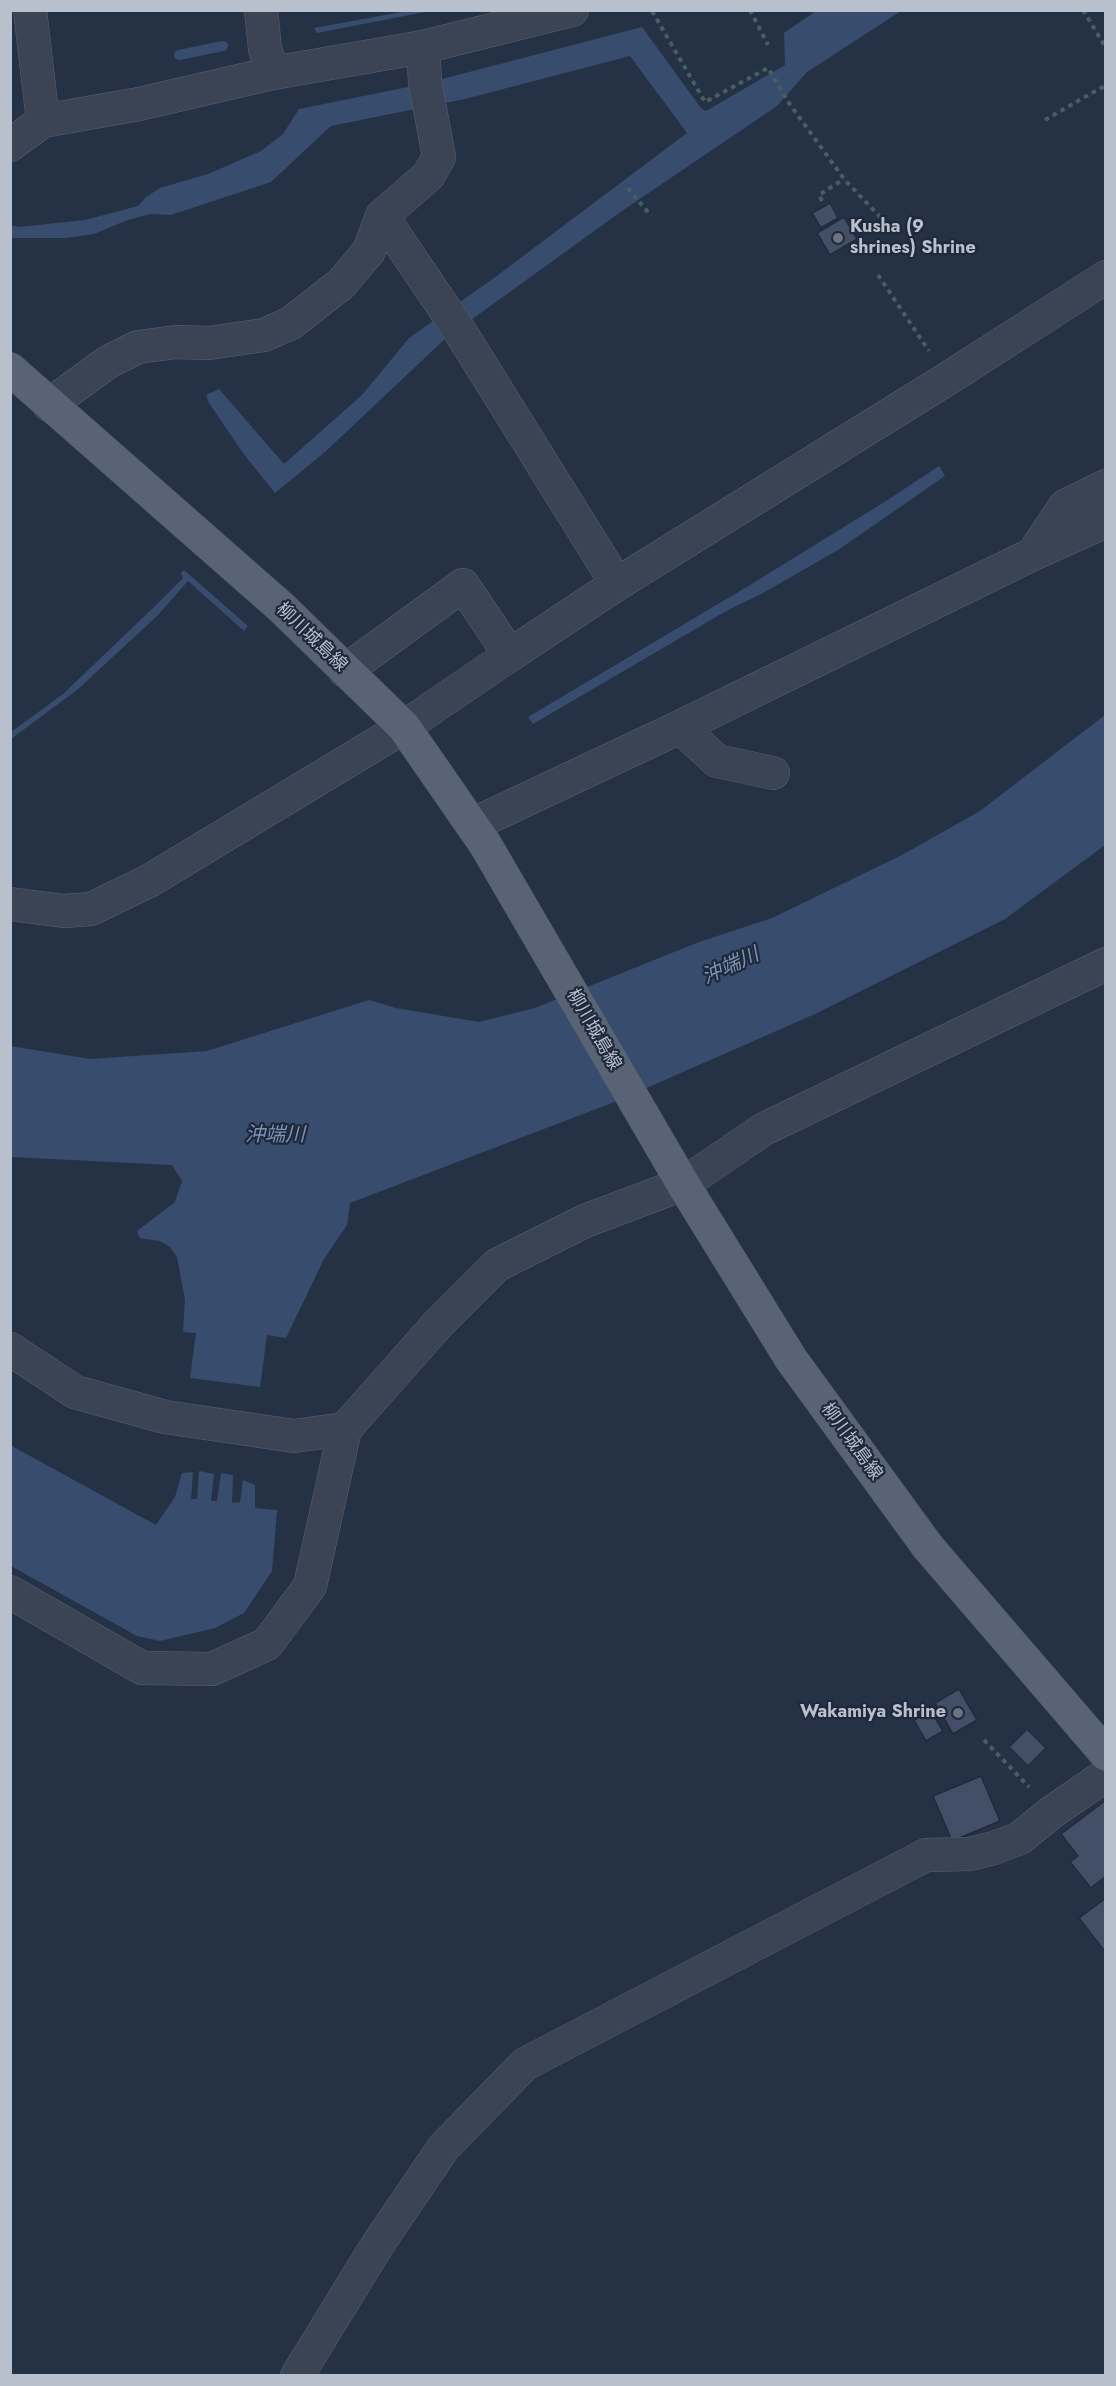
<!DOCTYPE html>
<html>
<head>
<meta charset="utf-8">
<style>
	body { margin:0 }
	#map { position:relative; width:1116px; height:2386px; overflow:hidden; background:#253246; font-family:Jost,sans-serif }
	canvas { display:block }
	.frame { position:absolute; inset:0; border:12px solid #b8c0ce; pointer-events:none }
</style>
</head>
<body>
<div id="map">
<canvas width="1116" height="2386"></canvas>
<div class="frame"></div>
</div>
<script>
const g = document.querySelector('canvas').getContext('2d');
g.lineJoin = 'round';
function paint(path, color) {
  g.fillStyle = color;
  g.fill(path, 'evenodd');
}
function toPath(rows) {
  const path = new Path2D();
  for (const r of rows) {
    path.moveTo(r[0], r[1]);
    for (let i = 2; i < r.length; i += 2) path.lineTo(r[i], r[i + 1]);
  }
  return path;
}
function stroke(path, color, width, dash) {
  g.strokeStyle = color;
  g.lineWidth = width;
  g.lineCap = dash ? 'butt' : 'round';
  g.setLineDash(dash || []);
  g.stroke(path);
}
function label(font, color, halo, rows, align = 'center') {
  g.font = font + ' Jost,"Noto Sans JP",sans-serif';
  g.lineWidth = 4.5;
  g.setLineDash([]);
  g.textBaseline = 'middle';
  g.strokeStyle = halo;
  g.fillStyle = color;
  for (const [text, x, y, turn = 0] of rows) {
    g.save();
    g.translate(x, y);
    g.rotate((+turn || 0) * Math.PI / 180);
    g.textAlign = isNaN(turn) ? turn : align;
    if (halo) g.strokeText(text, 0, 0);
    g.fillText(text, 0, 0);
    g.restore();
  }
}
const water = toPath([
	[407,11,430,11,317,33,314,28],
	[816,11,901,11,807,72,777,106,622,211,446,338,325,452,275,493,243,453,209,403,206,395,219,389,284,464,362,395,409,338,494,278,687,133,630,56,465,99,331,126,271,182,171,215,150,214,125,221,94,234,66,238,11,238,10,225,19,227,85,220,138,206,146,197,160,188,208,174,261,151,283,134,299,109,423,84,642,27,701,108,706,111,785,65,784,33],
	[939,466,945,476,838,550,763,593,728,610,533,724,528,717,750,585,886,501],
	[184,570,248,626,244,631,188,581,157,616,77,690,11,739,11,732,63,694,152,609,183,578,181,573],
	[1105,715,1105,845,1005,919,815,1014,617,1101,350,1203,347,1225,324,1259,286,1338,267,1335,260,1387,190,1378,196,1333,183,1332,185,1300,177,1257,170,1247,160,1241,140,1238,137,1231,175,1202,182,1181,172,1165,11,1157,10,1046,90,1059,207,1051,369,1000,396,1008,479,1022,535,1008,699,942,772,918,902,855,980,811],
	[10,1445,156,1525,175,1497,182,1473,193,1472,191,1499,197,1499,199,1471,214,1474,211,1501,217,1501,221,1473,233,1475,232,1503,240,1502,243,1480,255,1485,255,1508,277,1510,272,1571,244,1613,215,1628,160,1641,137,1636,11,1566]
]);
const stream = toPath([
	[179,55,223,46]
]);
const building = toPath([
	[830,203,838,218,821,228,812,213,830,203],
	[844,217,857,239,830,255,817,233,844,217],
	[959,1689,977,1720,953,1734,935,1703,959,1689],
	[931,1711,943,1731,926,1741,914,1720,931,1711],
	[1027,1729,1046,1748,1028,1766,1009,1747,1027,1729],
	[981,1776,1000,1821,952,1841,933,1796,981,1776],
	[1106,1800,1106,1876,1091,1888,1070,1862,1078,1856,1061,1834,1106,1800],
	[1106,1898,1106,1953,1079,1918,1106,1898]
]);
const path = toPath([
	[750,10,768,45],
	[1083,10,1106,48],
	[652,11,705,102,768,68,789,103,844,179,887,224],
	[1045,120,1106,85],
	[628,188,651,216],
	[822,201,819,195,844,179],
	[878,275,929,351],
	[984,1740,1029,1787]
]);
const minor = toPath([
	[30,10,43,121],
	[261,10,265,49,273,73],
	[10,145,43,121,139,104,273,73,423,47,572,10],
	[382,216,461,333,617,584],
	[49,405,108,362,138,347,176,342,209,343,264,335,291,323,341,284,369,251,382,216,428,176,439,157,425,82,423,47],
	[1033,554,1065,506,1106,486],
	[345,671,463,585,510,655,617,584,947,379,1106,277],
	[680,727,717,761,773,773],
	[472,825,680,727,1033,554,1106,521],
	[10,904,64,911,91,909,149,881,404,727,510,655],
	[10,1349,75,1392,165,1417,294,1436,345,1429],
	[10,1592,142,1668,212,1669,267,1644,310,1586,345,1429,438,1324,497,1265,585,1221,683,1184,764,1129,1106,964],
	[297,2376,378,2244,444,2147,525,2064,926,1855,970,1854,994,1848,1020,1838,1052,1812,1106,1775]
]);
const major = toPath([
	[10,369,282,608,404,727,485,844,683,1184,791,1359,928,1547,1106,1754]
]);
const markers = [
	[838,238,6,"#6b7280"],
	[958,1713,6,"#6b7280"]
];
const poiNames = [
	["Kusha (9",850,228],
	["shrines) Shrine",850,249],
	["Wakamiya Shrine",946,1713,"right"]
];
const streetNames = [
	["柳川城島線",311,638,44],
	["柳川城島線",593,1030,60],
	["柳川城島線",851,1442,54]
];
const waterNames = [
	["沖端川",731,967,-25],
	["沖端川",275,1136]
];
paint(water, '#384c6e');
stroke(stream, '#384c6e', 10);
paint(building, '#424f66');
stroke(building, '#212b3d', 1.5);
stroke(minor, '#596272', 34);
stroke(major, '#444d5e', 34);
stroke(path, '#465f62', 4, [4.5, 4.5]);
stroke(minor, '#3a4455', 33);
stroke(major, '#586375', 33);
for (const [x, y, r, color] of markers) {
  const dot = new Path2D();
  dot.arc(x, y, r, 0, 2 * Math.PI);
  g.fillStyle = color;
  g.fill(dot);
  stroke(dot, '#1f293b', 2);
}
label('bold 18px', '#b8c0ce', '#1f293b', poiNames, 'left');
label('18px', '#b8c0ce', '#1f293b', streetNames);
label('italic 20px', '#7d94b8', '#1f293b', waterNames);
</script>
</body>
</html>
